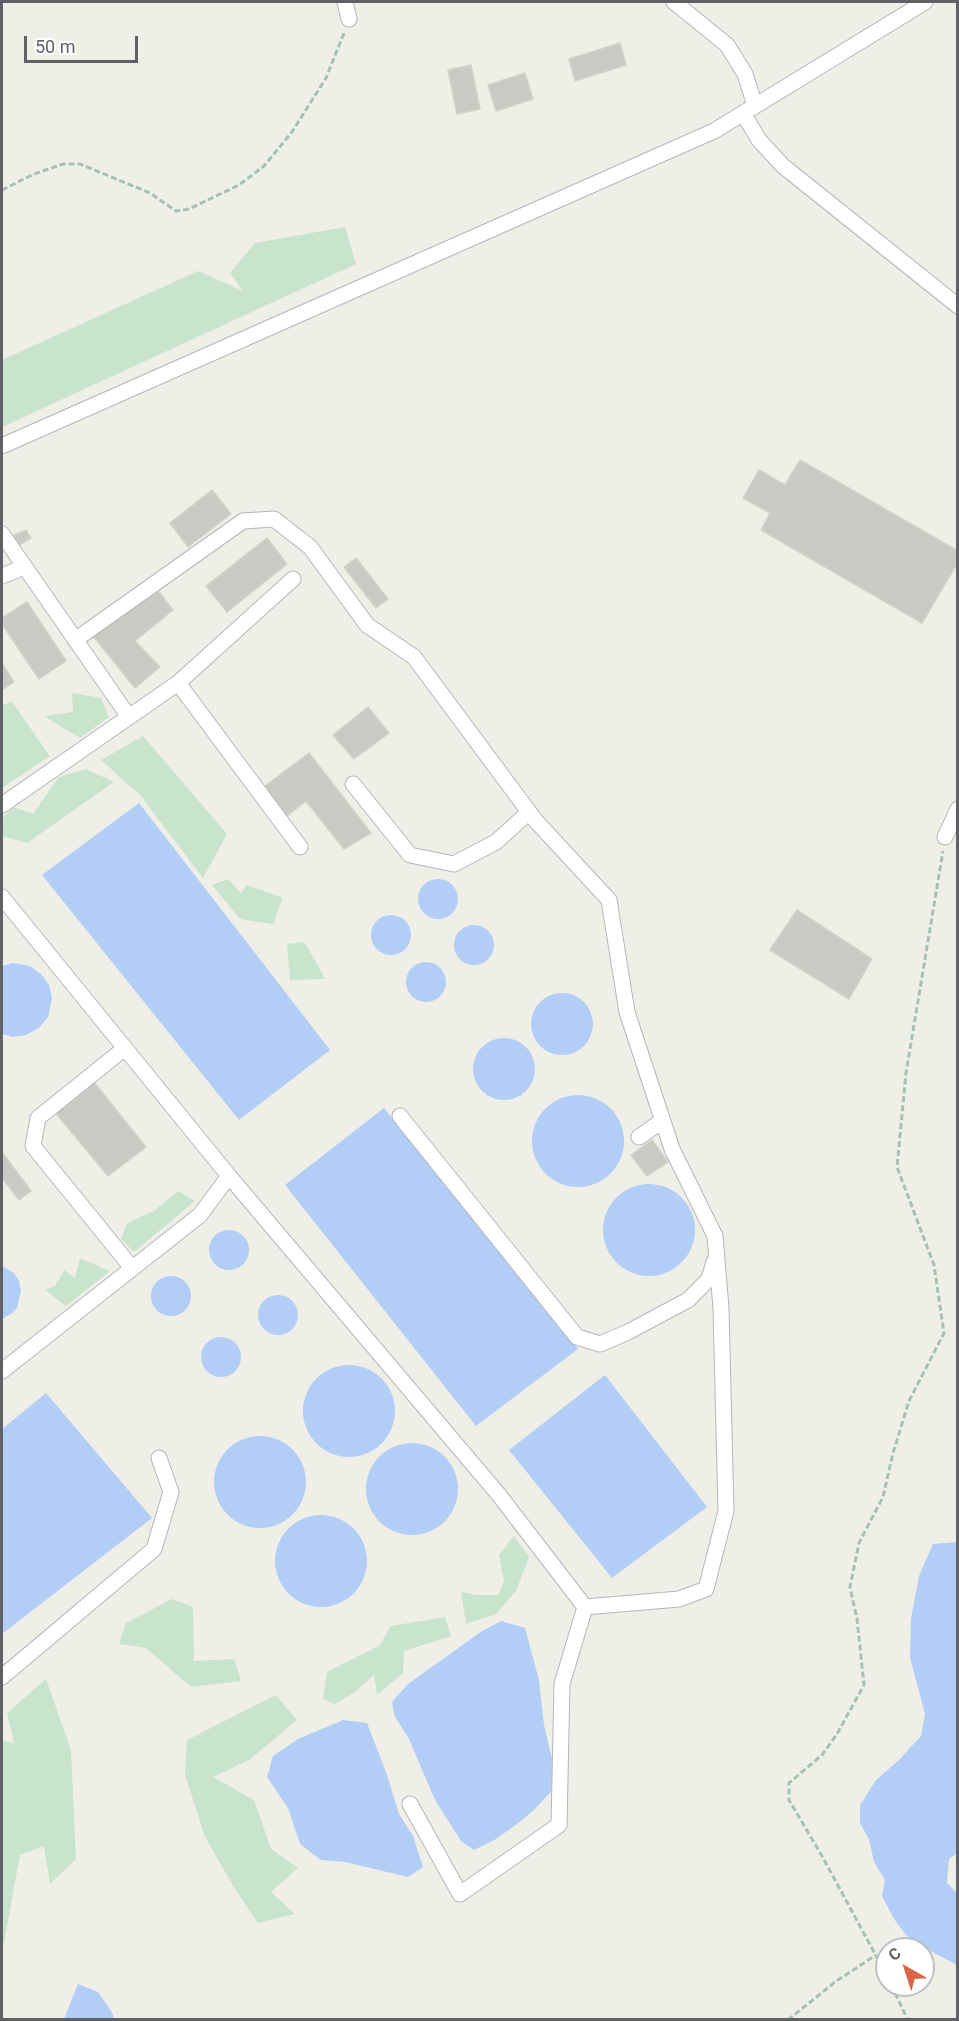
<!DOCTYPE html>
<html>
<head>
<meta charset="utf-8">
<style>
	body { margin:0 }
	#map { position:relative; width:959px; height:2021px; overflow:hidden; background:#efefe8; font-family:Roboto,sans-serif }
	canvas { display:block }
	.frame { position:absolute; inset:0; border:3px solid #5f6166; pointer-events:none }
	.north { position:absolute; left:875px; top:1937px; width:60px; height:60px; box-sizing:border-box; background:#fff; border:2px solid #bfc0c2; border-radius:50%; rotate:321deg; font-size:16px; font-weight:700; line-height:24px; text-align:center; color:#5f6166 }
	.north::after { content:''; display:block; margin:auto; width:21px; height:27px; background:#d76847; clip-path:polygon(50% 0,100% 100%,50% 72%,0 100%) }
	.scale { position:absolute; left:24px; top:36px; width:114px; height:27px; box-sizing:border-box; border:3px solid #5f6166; border-top:0; padding-left:8px; font-size:18px; line-height:21px; white-space:nowrap; color:#5f6166; -webkit-text-stroke:4px #fff; paint-order:stroke }
</style>
</head>
<body>
<div id="map">
<canvas width="959" height="2021"></canvas>
<div class="frame"></div>
<div class="north">С</div>
<div class="scale">50 m</div>
</div>
<script>
const g = document.querySelector('canvas').getContext('2d');
g.lineJoin = 'round';
function paint(path, color) {
  g.fillStyle = color;
  g.fill(path, 'evenodd');
}
function toPath(rows) {
  const path = new Path2D();
  for (const r of rows) {
    if (r.length === 3) {
      path.moveTo(r[0] + r[2], r[1]);
      path.arc(r[0], r[1], r[2], 0, 2 * Math.PI);
      continue;
    }
    path.moveTo(r[0], r[1]);
    for (let i = 2; i < r.length; i += 2) path.lineTo(r[i], r[i + 1]);
  }
  return path;
}
function stroke(path, color, width, dash) {
  g.strokeStyle = color;
  g.lineWidth = width;
  g.lineCap = dash ? 'butt' : 'round';
  g.setLineDash(dash || []);
  g.stroke(path);
}
const green = toPath([
	[345,227,356,264,2,427,2,360,198,271,243,291,230,273,255,243],
	[72,693,101,698,109,717,80,738,44,716,73,712],
	[12,702,50,756,2,788,2,705],
	[143,736,227,834,203,878,140,795,101,760],
	[86,769,114,782,27,843,2,836,2,819,13,807,33,814,59,777],
	[228,879,241,893,247,885,283,898,273,924,240,919,212,885],
	[304,942,316,962,325,979,290,980,287,944],
	[178,1191,195,1201,134,1252,121,1239,127,1223,154,1211],
	[80,1258,110,1271,66,1306,45,1290,55,1286,64,1270,75,1278],
	[514,1536,529,1557,516,1591,496,1614,466,1624,461,1592,477,1595,498,1595,504,1581,499,1555],
	[172,1599,193,1607,194,1661,234,1659,241,1681,191,1687,146,1648,119,1644,126,1623],
	[445,1617,451,1636,404,1651,403,1673,377,1695,374,1675,355,1692,335,1704,323,1699,327,1672,379,1646,391,1626],
	[46,1679,71,1750,76,1859,50,1884,44,1846,20,1855,3,1948,2,1950,2,1741,14,1743,7,1713],
	[276,1695,297,1720,249,1760,213,1777,254,1800,271,1849,298,1868,271,1892,295,1914,258,1923,235,1889,205,1837,185,1775,187,1740]
]);
const water = toPath([
	[139,803,330,1050,239,1120,42,875],
	[438,899,20],
	[391,935,20],
	[474,945,20],
	[426,982,20],
	[13,963,30,966,41,974,49,985,52,998,48,1017,39,1028,26,1035,13,1037,2,1034,2,966],
	[562,1024,31],
	[504,1069,31],
	[578,1141,46],
	[384,1108,578,1349,476,1426,285,1185],
	[649,1230,46],
	[229,1250,20],
	[2,1266,14,1273,19,1281,21,1291,17,1308,11,1314,2,1319],
	[171,1296,20],
	[278,1315,20],
	[221,1357,20],
	[349,1411,46],
	[605,1375,707,1507,612,1578,509,1450],
	[46,1393,152,1518,2,1634,2,1429],
	[260,1482,46],
	[412,1489,46],
	[321,1561,46],
	[957,1542,958,1853,949,1859,947,1883,957,1893,957,1965,921,1946,906,1935,894,1919,882,1896,885,1880,874,1862,869,1839,860,1823,860,1805,876,1780,899,1760,921,1736,925,1714,910,1658,911,1619,919,1576,933,1544],
	[501,1621,525,1628,539,1680,544,1725,558,1784,534,1810,517,1824,496,1839,474,1850,461,1841,435,1800,408,1737,395,1717,392,1702,408,1684,482,1631],
	[343,1720,367,1723,387,1775,399,1814,413,1836,423,1867,408,1877,345,1862,321,1860,300,1844,288,1808,267,1777,273,1756,298,1739],
	[78,1984,98,1992,113,2014,114,2019,64,2019]
]);
const building = toPath([
	[620,43,626,65,575,81,569,59,620,43],
	[471,65,480,109,457,114,448,70,471,65],
	[525,73,533,99,496,111,488,85,525,73],
	[800,460,958,551,958,562,922,623,761,530,770,513,743,498,759,470,785,485,800,460],
	[212,490,231,514,188,547,170,523,212,490],
	[26,530,31,538,19,545,14,535,26,530],
	[267,538,287,564,227,612,206,586,267,538],
	[356,558,388,599,376,608,344,567,356,558],
	[156,588,173,610,135,641,160,667,135,688,93,636,156,588],
	[27,602,66,661,39,679,2,624,2,618,27,602],
	[2,663,14,682,2,690,2,663],
	[368,707,389,733,354,759,333,735,368,707],
	[309,753,371,833,344,849,306,801,283,819,261,789,309,753],
	[797,910,872,959,849,999,770,950,797,910],
	[93,1081,146,1147,108,1176,54,1111,93,1081],
	[652,1140,668,1162,647,1176,631,1155,652,1140],
	[2,1152,31,1191,19,1200,2,1178,2,1152]
]);
const path = toPath([
	[2,190,34,174,63,164,80,164,150,193,176,211,189,209,239,185,264,166,292,132,326,78,344,33],
	[887,1976,822,1856,789,1800,789,1783,822,1755,837,1734,864,1685,857,1619,850,1587,859,1543,883,1497,893,1453,909,1401,944,1333,934,1265,897,1167,906,1073,943,851],
	[891,1985,908,2020],
	[788,2020,835,1982,876,1955]
]);
const minor = toPath([
	[345,2,349,19],
	[674,2,727,45,745,74,755,106],
	[743,113,759,140,783,166,958,306],
	[2,446,714,131,925,2],
	[2,534,129,717],
	[2,576,24,567],
	[75,640,243,521,274,519,310,547,367,625,414,657,535,820,609,900,627,1012,672,1149,715,1236,721,1308,726,1511,706,1589,679,1599,585,1607,499,1495,229,1176],
	[178,683,300,847],
	[353,784,410,855,454,864,496,842,529,812],
	[2,805,178,683,293,579],
	[945,837,958,809],
	[2,897,229,1176,200,1215,2,1371],
	[125,1048,38,1118,33,1146,132,1268],
	[400,1116,577,1337,600,1344,628,1332,688,1300,709,1279,714,1262],
	[639,1137,662,1121],
	[2,1677,154,1549,171,1492,159,1458],
	[410,1804,460,1894,559,1825,562,1684,585,1607]
]);
paint(green, '#c8e4cc');
paint(water, '#b2cef6');
paint(building, '#cbc9c4');
stroke(building, '#d4d2c7', 1.5);
stroke(minor, '#b5b6bb', 17);
stroke(path, '#a1c4b1', 3, [6, 3]);
stroke(minor, '#fff', 15);
</script>
</body>
</html>
